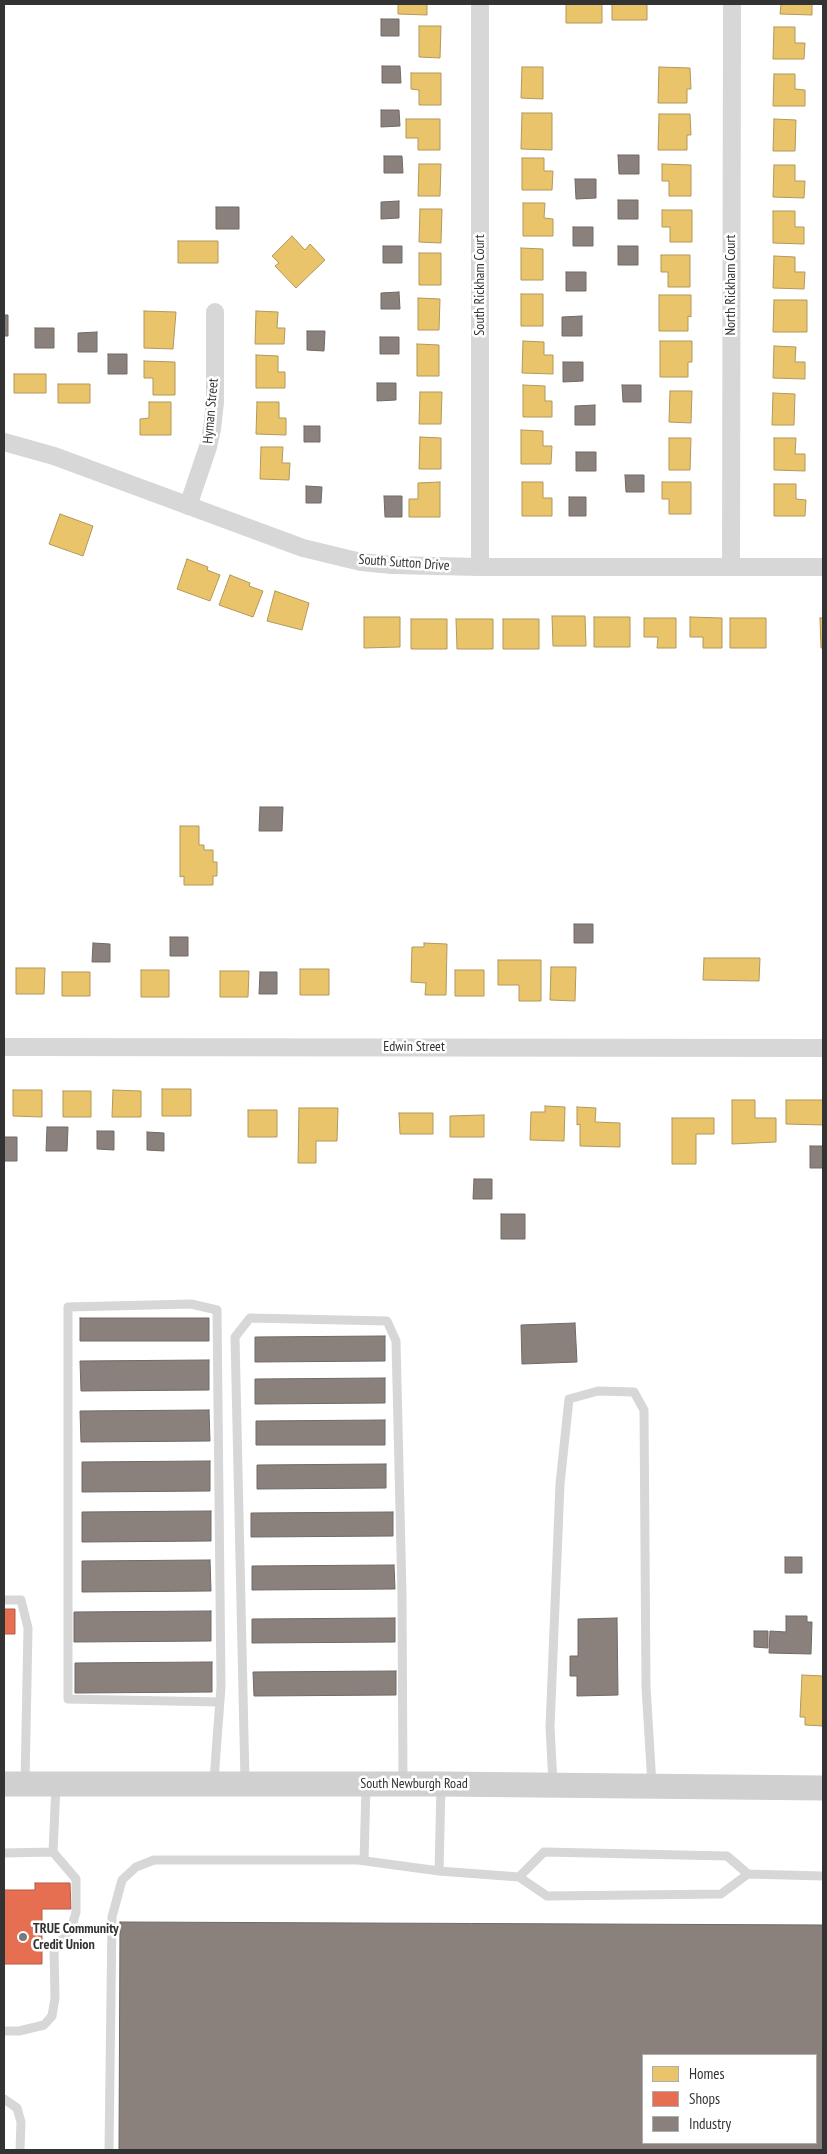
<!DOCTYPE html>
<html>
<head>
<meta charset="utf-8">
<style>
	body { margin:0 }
	#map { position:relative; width:827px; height:2154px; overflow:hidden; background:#fff; font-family:"PT Sans Narrow",sans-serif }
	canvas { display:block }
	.frame { position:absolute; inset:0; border:5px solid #333; pointer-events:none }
	.legend { position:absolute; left:642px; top:2054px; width:175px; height:90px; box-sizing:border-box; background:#fff; border:1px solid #adadad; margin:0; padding:6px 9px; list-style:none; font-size:15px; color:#333 }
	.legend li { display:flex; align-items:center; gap:10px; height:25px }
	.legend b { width:25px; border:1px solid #adadad }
</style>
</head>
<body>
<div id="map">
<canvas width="827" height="2154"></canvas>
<div class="frame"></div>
<ul class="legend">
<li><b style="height:14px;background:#e9c46a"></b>Homes</li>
<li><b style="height:14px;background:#e76f51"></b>Shops</li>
<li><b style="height:14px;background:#8a817c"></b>Industry</li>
</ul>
</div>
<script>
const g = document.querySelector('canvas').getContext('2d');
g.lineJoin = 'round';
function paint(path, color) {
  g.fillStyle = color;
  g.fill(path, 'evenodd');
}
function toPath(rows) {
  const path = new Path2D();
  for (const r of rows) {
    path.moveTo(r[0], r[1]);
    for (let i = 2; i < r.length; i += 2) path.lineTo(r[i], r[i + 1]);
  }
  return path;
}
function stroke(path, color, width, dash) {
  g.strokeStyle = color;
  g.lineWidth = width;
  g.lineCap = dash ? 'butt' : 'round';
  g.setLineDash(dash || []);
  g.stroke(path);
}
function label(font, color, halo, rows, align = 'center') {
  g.font = font + ' "PT Sans Narrow",sans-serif';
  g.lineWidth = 5;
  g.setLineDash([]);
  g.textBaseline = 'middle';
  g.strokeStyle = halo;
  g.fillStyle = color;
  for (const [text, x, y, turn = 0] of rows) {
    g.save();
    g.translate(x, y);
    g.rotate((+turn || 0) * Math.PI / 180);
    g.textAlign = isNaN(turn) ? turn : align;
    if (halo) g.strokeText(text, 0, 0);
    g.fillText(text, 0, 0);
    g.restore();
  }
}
const homes = toPath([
	[398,4,427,4,427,15,398,14,398,4],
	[566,4,602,4,602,23,566,23,566,4],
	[612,4,647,4,647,20,612,20,612,4],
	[781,4,812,4,812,15,780,14,781,4],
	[419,26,441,26,440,58,419,57,419,26],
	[774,27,795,27,795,43,805,43,804,59,773,59,774,27],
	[522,67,543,67,543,99,521,98,522,67],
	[659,67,690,68,691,89,687,89,687,103,658,103,659,67],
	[411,73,441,73,441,105,419,105,419,90,411,89,411,73],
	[774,74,795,74,795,89,805,90,805,106,773,106,774,74],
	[522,113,552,113,552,150,521,149,522,113],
	[659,114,690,114,691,135,687,135,687,150,658,150,659,114],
	[406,119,440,119,440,150,418,150,418,138,406,138,406,119],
	[774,119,796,120,795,151,773,151,774,119],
	[522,158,544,158,544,171,553,171,552,190,522,190,522,158],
	[419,164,441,164,440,196,418,196,419,164],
	[662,164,691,165,691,196,669,196,669,181,662,181,662,164],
	[774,165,795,165,795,181,805,181,804,198,773,197,774,165],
	[523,203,545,203,544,218,553,219,553,236,523,236,523,203],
	[420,209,442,209,441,243,419,242,420,209],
	[662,210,692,210,692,242,670,242,670,227,662,227,662,210],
	[773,211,795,211,795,227,804,227,804,244,773,243,773,211],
	[292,236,305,250,310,244,325,260,296,288,275,266,279,263,272,256,292,236],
	[178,241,218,241,218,263,178,263,178,241],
	[521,248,543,249,543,280,521,280,521,248],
	[419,253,441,253,441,285,419,285,419,253],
	[661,255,690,255,690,287,668,287,668,272,661,272,661,255],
	[774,256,795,257,795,272,805,272,804,289,773,288,774,256],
	[521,294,543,294,543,326,521,326,521,294],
	[659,295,691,295,691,317,688,316,688,331,659,331,659,295],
	[418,298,440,299,439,330,418,330,418,298],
	[774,300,807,300,807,332,773,332,774,300],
	[144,311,176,312,173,349,144,348,144,311],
	[256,311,278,312,277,328,285,328,284,344,255,344,256,311],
	[523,341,544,342,544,355,553,355,553,374,522,373,523,341],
	[660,341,692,341,692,362,688,362,688,377,660,377,660,341],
	[417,344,439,345,439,376,417,376,417,344],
	[774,346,796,347,795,362,805,362,805,379,773,378,774,346],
	[256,355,278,356,278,372,285,372,285,388,256,388,256,355],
	[144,361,175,362,175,395,153,395,153,378,144,378,144,361],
	[14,374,46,374,46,393,14,393,14,374],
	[58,384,90,384,90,403,58,403,58,384],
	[523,385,545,386,545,401,552,401,552,417,523,417,523,385],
	[670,391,692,391,691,423,669,422,670,391],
	[420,392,442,392,441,424,419,424,420,392],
	[773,393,795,394,794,425,772,425,773,393],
	[149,402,171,402,171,435,140,435,140,419,149,418,149,402],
	[257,402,279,402,279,418,286,418,286,435,256,434,257,402],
	[521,430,543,431,543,446,552,446,551,464,521,464,521,430],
	[420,437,441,438,441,469,419,469,420,437],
	[669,438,691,438,690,470,669,470,669,438],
	[774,438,796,438,795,454,805,454,805,471,774,470,774,438],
	[261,447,283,447,282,463,290,463,289,480,260,479,261,447],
	[440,482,440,517,409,517,409,499,418,499,418,483,440,482],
	[522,482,543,482,543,498,552,498,552,516,522,516,522,482],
	[662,482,691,482,691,514,669,514,669,499,662,499,662,482],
	[774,484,796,484,796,499,806,500,805,516,774,516,774,484],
	[60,514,93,526,83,556,49,544,60,514],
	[187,559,208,567,207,570,220,575,210,601,177,589,187,559],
	[230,575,250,583,249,586,263,591,253,617,219,605,230,575],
	[275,591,309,603,302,630,267,621,275,591],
	[552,616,585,616,586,646,553,646,552,616],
	[364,617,400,617,400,647,364,648,364,617],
	[594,617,630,617,630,647,594,647,594,617],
	[690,617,722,618,722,648,703,648,703,637,690,637,690,617],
	[644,618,676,618,676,648,657,648,658,637,644,637,644,618],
	[730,618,766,618,766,648,730,648,730,618],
	[820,618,823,618,823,648,821,648,820,618],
	[411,619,447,619,447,649,411,649,411,619],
	[456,619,493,619,493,649,457,649,456,619],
	[503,619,539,619,539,649,503,649,503,619],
	[180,826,199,826,199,845,204,845,204,850,213,850,213,862,217,862,217,876,213,876,213,885,184,885,184,876,180,877,180,826],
	[424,943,447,944,446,995,425,995,426,983,411,982,412,947,424,947,424,943],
	[704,958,760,958,759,981,703,980,704,958],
	[498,960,541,960,541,1001,519,1001,519,985,498,985,498,960],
	[551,967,576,967,575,1001,550,1000,551,967],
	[16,968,45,968,44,994,16,994,16,968],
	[300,969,329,969,329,995,300,995,300,969],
	[141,970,169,970,169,997,141,997,141,970],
	[455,970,484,970,484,996,455,996,455,970],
	[220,971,249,971,248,997,220,997,220,971],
	[62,972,90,972,90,996,62,996,62,972],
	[162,1089,191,1089,191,1116,162,1116,162,1089],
	[13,1090,42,1090,42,1117,13,1116,13,1090],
	[113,1090,141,1091,141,1117,112,1117,113,1090],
	[63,1091,91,1091,91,1117,63,1117,63,1091],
	[732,1100,755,1100,755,1118,776,1118,776,1142,732,1144,732,1100],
	[786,1100,823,1100,823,1125,786,1124,786,1100],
	[545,1106,565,1107,564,1141,530,1140,531,1112,545,1112,545,1106],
	[577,1107,596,1108,595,1122,620,1123,620,1147,580,1146,580,1124,577,1125,577,1107],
	[299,1108,338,1108,337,1141,316,1141,316,1163,298,1163,299,1108],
	[248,1110,277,1110,277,1137,248,1137,248,1110],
	[399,1113,433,1113,433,1134,400,1134,399,1113],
	[484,1115,484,1137,450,1137,450,1116,484,1115],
	[672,1118,714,1118,714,1134,696,1134,696,1164,672,1164,672,1118],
	[802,1675,823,1676,823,1726,805,1725,805,1717,800,1717,802,1675]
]);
const shops = toPath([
	[4,1609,15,1609,15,1634,4,1634,4,1609],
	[35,1883,70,1883,71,1909,42,1909,42,1964,4,1964,4,1890,35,1890,35,1883]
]);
const industry = toPath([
	[381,19,399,19,399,36,381,36,381,19],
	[382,66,400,66,401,83,382,83,382,66],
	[381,110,399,110,400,126,381,127,381,110],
	[618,155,639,155,639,174,619,174,618,155],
	[384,156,402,156,403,173,384,173,384,156],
	[575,179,596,179,596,198,576,199,575,179],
	[618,200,638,200,638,219,618,219,618,200],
	[399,201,399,218,381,219,381,202,399,201],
	[216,207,239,207,239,229,216,229,216,207],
	[573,227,593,227,593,246,573,246,573,227],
	[383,246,402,246,402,263,383,263,383,246],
	[618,246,638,246,638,265,618,265,618,246],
	[566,272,586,272,586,291,566,291,566,272],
	[399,292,400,309,381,309,381,293,399,292],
	[4,315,8,315,8,336,4,336,4,315],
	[582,316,582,336,562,336,562,317,582,316],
	[35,328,54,328,54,348,35,348,35,328],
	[307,331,325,331,324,351,307,350,307,331],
	[97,332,97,352,78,352,78,333,97,332],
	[380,337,399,337,399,354,380,354,380,337],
	[108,354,127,354,127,374,108,374,108,354],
	[563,362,583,362,583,381,563,382,563,362],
	[377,383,396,383,396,400,377,401,377,383],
	[622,385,641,385,641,402,623,402,622,385],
	[595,405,595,425,575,425,575,406,595,405],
	[304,426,320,426,320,442,304,442,304,426],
	[576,452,596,452,596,471,576,471,576,452],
	[625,475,644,475,644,492,626,492,625,475],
	[306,486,322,487,321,503,306,503,306,486],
	[384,496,402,496,402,517,385,517,384,496],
	[569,497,586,497,586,516,569,516,569,497],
	[260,807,283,807,282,831,259,831,260,807],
	[574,924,593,924,593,943,574,943,574,924],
	[170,937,188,937,188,956,170,956,170,937],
	[93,943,110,944,110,962,92,962,93,943],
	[260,972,277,972,277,994,259,994,260,972],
	[47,1127,68,1127,67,1151,46,1151,47,1127],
	[97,1131,114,1131,114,1150,97,1149,97,1131],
	[147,1132,164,1133,164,1151,147,1150,147,1132],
	[4,1137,17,1137,17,1161,4,1161,4,1137],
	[810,1146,823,1146,823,1168,810,1168,810,1146],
	[474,1179,492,1179,492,1199,473,1199,474,1179],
	[501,1214,525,1214,525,1239,501,1239,501,1214],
	[80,1318,209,1318,209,1341,80,1341,80,1318],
	[575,1323,577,1362,522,1364,521,1325,575,1323],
	[385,1336,385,1361,255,1362,255,1337,385,1336],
	[209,1360,209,1390,81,1391,80,1361,209,1360],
	[385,1378,385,1403,255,1404,255,1379,385,1378],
	[209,1410,210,1441,81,1442,80,1411,209,1410],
	[385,1420,385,1445,256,1445,256,1421,385,1420],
	[210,1461,210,1491,82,1492,82,1462,210,1461],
	[386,1464,386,1488,257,1489,257,1465,386,1464],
	[211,1511,211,1541,82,1542,82,1512,211,1511],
	[393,1512,393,1536,251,1537,251,1513,393,1512],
	[785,1557,802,1557,802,1573,785,1573,785,1557],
	[210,1560,211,1591,82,1592,82,1561,210,1560],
	[394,1565,395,1589,252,1590,252,1566,394,1565],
	[211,1611,211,1641,74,1642,74,1612,211,1611],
	[786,1616,807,1616,807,1622,812,1622,811,1654,769,1653,770,1631,786,1632,786,1616],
	[395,1618,395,1642,252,1643,252,1619,395,1618],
	[617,1618,618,1695,577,1696,577,1676,570,1676,570,1656,578,1656,578,1619,617,1618],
	[754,1631,768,1631,768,1648,754,1647,754,1631],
	[212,1662,212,1692,75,1693,75,1663,212,1662],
	[396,1671,396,1695,254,1696,253,1672,396,1671],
	[120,1922,823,1925,823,2150,119,2150,120,1922],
	[643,2055,816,2055,816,2143,643,2143,643,2055]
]);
const service = toPath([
	[4,1600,21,1600,28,1628,25,1783],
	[245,1781,235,1337,250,1318,387,1321,396,1341,402,1595,403,1783],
	[214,1782,216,1753,221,1687,217,1310,191,1304,68,1307,68,1699,220,1702],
	[553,1783,550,1727,560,1484,569,1399,598,1391,634,1392,644,1410,646,1687,652,1785],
	[4,1853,53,1852],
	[364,1861,366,1786],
	[439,1871,441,1786],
	[748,1874,727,1856,544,1852,519,1877,547,1896,721,1894,748,1874,823,1876],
	[4,2031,19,2031,44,2025,52,2016,55,1998,54,1948,71,1929,76,1912,76,1879,53,1852,56,1785],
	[4,2099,17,2108,21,2122,20,2150],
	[109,2150,112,1917,122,1880,136,1867,154,1860,358,1860,439,1871,519,1877]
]);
const minor = toPath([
	[480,4,480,567],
	[4,442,54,456,303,548,361,562,392,565,480,567,823,567],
	[188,506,208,447,212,429,215,402,215,312],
	[731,567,732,4],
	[4,1047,823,1048]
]);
const secondary = toPath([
	[4,1784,441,1784,823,1788]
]);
const markers = [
	[23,1937,5,"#7a7a7a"]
];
const streetNames = [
	["South Rickham Court",480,285,-90],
	["North Rickham Court",731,285,-90],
	["Hyman Street",211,411,-85],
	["South Sutton Drive",404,563,4],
	["Edwin Street",414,1047],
	["South Newburgh Road",414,1784]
];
const poiNames = [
	["TRUE Community",33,1929],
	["Credit Union",33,1945]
];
paint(homes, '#e9c46a');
stroke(homes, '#b2985a', 1);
paint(shops, '#e76f51');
stroke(shops, '#b15d48', 1);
paint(industry, '#8a817c');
stroke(industry, '#706a66', 1);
stroke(service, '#d7d7d7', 9);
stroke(minor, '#d7d7d7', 18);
stroke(secondary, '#d0d0d0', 25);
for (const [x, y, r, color] of markers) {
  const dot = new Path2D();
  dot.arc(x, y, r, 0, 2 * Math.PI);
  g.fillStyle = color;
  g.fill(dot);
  stroke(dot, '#fff', 2);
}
label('14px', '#333', '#fff', streetNames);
label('bold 14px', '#333', '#fff', poiNames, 'left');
</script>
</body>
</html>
